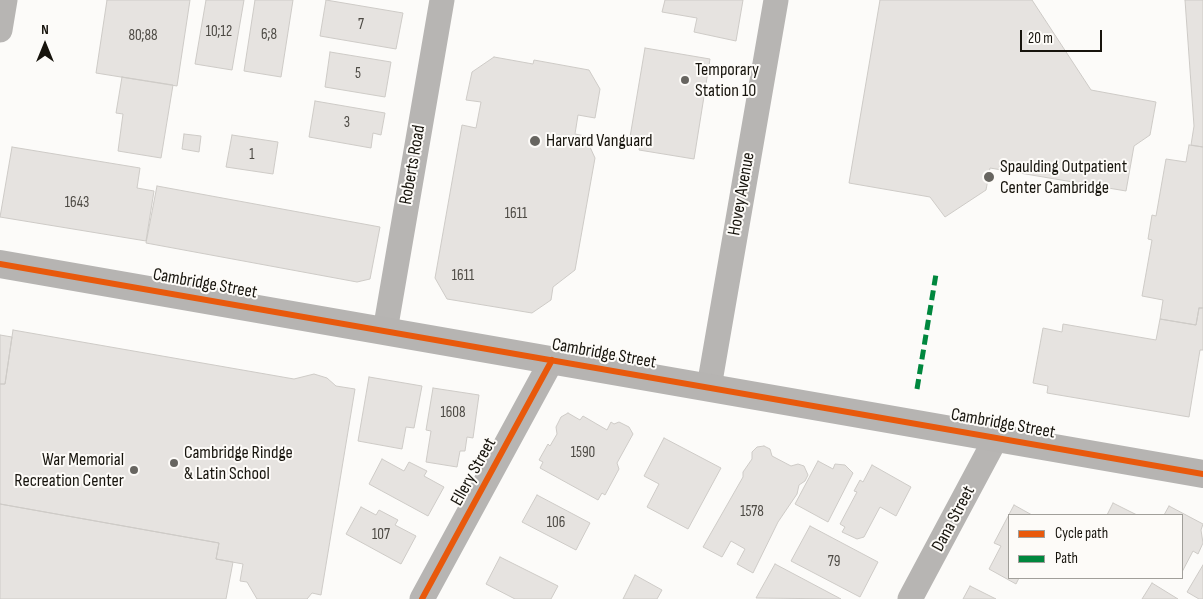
<!DOCTYPE html>
<html>
<head>
<meta charset="utf-8">
<style>
	body { margin:0 }
	#map { position:relative; width:1203px; height:599px; overflow:hidden; background:#fcfbf9; font-family:"Sofia Sans Condensed",sans-serif }
	canvas { display:block }
	.legend { position:absolute; left:1008px; top:514px; width:175px; height:65px; box-sizing:border-box; background:#fdfbf8; border:1px solid #a19f9a; margin:0; padding:6px 9px; list-style:none; font-size:15px; color:#17140d }
	.legend li { display:flex; align-items:center; gap:10px; height:25px }
	.legend b { width:25px; border:1px solid #a19f9a }
	.north { position:absolute; left:20px; top:20px; width:50px; height:50px; -webkit-text-stroke:4px #fdfbf8; paint-order:stroke; rotate:0deg; font-size:14px; font-weight:700; line-height:20px; text-align:center; color:#17140d }
	.north::after { content:''; display:block; margin:auto; width:18px; height:22px; background:#17140d; clip-path:polygon(50% 0,100% 100%,50% 72%,0 100%) }
	.scale { position:absolute; left:1020px; top:30px; width:82px; height:22px; box-sizing:border-box; border:2px solid #17140d; border-top:0; padding-left:6px; font-size:15px; line-height:18px; white-space:nowrap; color:#17140d; -webkit-text-stroke:4px #fdfbf8; paint-order:stroke }
</style>
</head>
<body>
<div id="map">
<canvas width="1203" height="599"></canvas>
<ul class="legend">
<li><b style="height:6px;background:#e8590c"></b>Cycle path</li>
<li><b style="height:6px;background:#00873e"></b>Path</li>
</ul>
<div class="north">N</div>
<div class="scale">20 m</div>
</div>
<script>
const g = document.querySelector('canvas').getContext('2d');
g.lineJoin = 'round';
function paint(path, color) {
  g.fillStyle = color;
  g.fill(path, 'evenodd');
}
function toPath(rows) {
  const path = new Path2D();
  for (const r of rows) {
    path.moveTo(r[0], r[1]);
    for (let i = 2; i < r.length; i += 2) path.lineTo(r[i], r[i + 1]);
  }
  return path;
}
function stroke(path, color, width, dash) {
  g.strokeStyle = color;
  g.lineWidth = width;
  g.lineCap = dash ? 'butt' : 'round';
  g.setLineDash(dash || []);
  g.stroke(path);
}
function label(font, color, halo, rows, align = 'center') {
  g.font = font + ' "Sofia Sans Condensed",sans-serif';
  g.lineWidth = 4;
  g.setLineDash([]);
  g.textBaseline = 'middle';
  g.strokeStyle = halo;
  g.fillStyle = color;
  for (const [text, x, y, turn = 0] of rows) {
    g.save();
    g.translate(x, y);
    g.rotate((+turn || 0) * Math.PI / 180);
    g.textAlign = isNaN(turn) ? turn : align;
    if (halo) g.strokeText(text, 0, 0);
    g.fillText(text, 0, 0);
    g.restore();
  }
}
const building = toPath([
	[107,0,190,0,177,86,96,73,107,0],
	[206,0,244,0,232,70,195,64,206,0],
	[255,0,293,0,281,77,244,71,255,0],
	[326,0,403,13,396,49,320,36,326,0],
	[665,0,743,0,736,41,694,32,697,18,662,12,665,0],
	[880,0,1032,0,1091,90,1156,102,1150,135,1134,146,1126,191,990,168,986,190,945,217,930,197,849,183,880,0],
	[1185,0,1203,0,1203,147,1191,145,1194,126,1185,0],
	[645,48,710,59,694,159,639,150,641,139,630,137,645,48],
	[330,52,391,62,385,97,325,87,330,52],
	[494,57,533,64,534,60,589,70,600,89,595,118,578,115,575,134,585,136,595,158,575,270,553,287,551,300,532,313,447,299,435,278,462,125,476,128,481,102,466,100,472,72,494,57],
	[122,77,173,85,161,158,118,151,123,114,116,113,122,77],
	[315,101,385,113,381,135,373,133,371,148,309,137,315,101],
	[184,134,201,136,199,152,182,149,184,134],
	[232,135,278,142,273,174,226,167,232,135],
	[1189,145,1203,147,1203,308,1199,308,1196,325,1160,319,1163,300,1142,296,1152,240,1148,239,1152,215,1156,216,1166,159,1186,162,1189,145],
	[12,147,140,168,137,188,154,191,146,241,0,217,12,147],
	[157,186,380,227,370,279,357,282,146,243,157,186],
	[1199,308,1203,308,1203,350,1200,350,1189,417,1047,393,1048,386,1033,383,1043,328,1062,332,1063,324,1156,340,1160,319,1196,325,1199,308],
	[13,330,294,379,314,374,327,378,336,386,355,389,321,595,312,593,307,599,257,599,247,582,240,581,243,564,216,559,219,543,0,504,0,384,5,384,13,330],
	[0,335,12,337,5,384,0,384,0,335],
	[369,377,422,386,414,428,406,427,402,449,358,441,369,377],
	[433,388,479,395,473,438,467,437,465,451,460,451,457,467,426,462,431,431,426,430,433,388],
	[568,413,580,420,583,416,607,430,611,422,614,424,619,422,629,427,633,434,617,463,619,469,605,495,602,493,598,500,540,468,543,462,539,460,548,444,550,446,557,434,556,427,561,417,568,413],
	[664,438,721,468,688,529,647,507,659,484,644,476,664,438],
	[764,446,770,449,772,456,791,466,798,464,804,466,808,475,805,481,799,485,797,494,778,522,753,573,737,564,745,549,731,541,722,557,703,547,743,477,743,472,752,459,752,452,757,447,764,446],
	[382,459,404,471,409,462,427,471,424,476,444,487,428,516,369,484,382,459],
	[818,461,833,469,835,464,845,465,853,473,828,522,795,504,818,461],
	[872,465,911,487,896,516,880,507,864,537,857,539,842,532,845,527,840,524,857,492,854,491,860,480,863,482,872,465],
	[537,495,590,523,576,550,522,522,537,495],
	[1113,503,1137,515,1107,515,1113,503],
	[0,504,219,543,216,559,233,562,226,599,0,599,0,504],
	[1014,505,1032,515,1009,515,1009,578,1019,578,1016,584,989,569,1001,546,994,543,1014,505],
	[1169,506,1203,524,1201,530,1203,543,1198,554,1193,551,1182,572,1182,515,1164,515,1169,506],
	[361,507,376,515,379,510,398,520,395,525,416,536,401,564,346,534,361,507],
	[810,526,878,562,860,597,791,561,810,526],
	[500,557,558,586,551,599,515,599,486,584,500,557],
	[775,564,841,599,756,598,775,564],
	[1203,565,1203,599,1199,599,1187,592,1203,565],
	[635,575,662,590,657,599,623,599,635,575],
	[1152,583,1178,599,1142,599,1152,583],
	[970,586,996,599,963,599,970,586]
]);
const minor = toPath([
	[0,30,5,0],
	[385,331,442,0],
	[709,387,776,0],
	[422,599,552,360],
	[910,599,996,438]
]);
const secondary = toPath([
	[0,264,1203,474]
]);
const quiet = toPath([
	[917,389,936,274]
]);
const cycleway = toPath([
	[0,264,1203,474],
	[422,599,552,360]
]);
const markers = [
	[685,80,5,"#676560"],
	[535,141,6,"#676560"],
	[989,177,6,"#676560"],
	[174,463,5,"#676560"],
	[134,470,5,"#676560"]
];
const numberNames = [
	["7",361,25],
	["10;12",219,32],
	["6;8",269,35],
	["80;88",143,36],
	["5",358,74],
	["3",347,123],
	["1",252,155],
	["1643",77,203],
	["1611",516,214],
	["1611",463,276],
	["1608",453,413],
	["1590",583,453],
	["1578",752,512],
	["106",556,523],
	["107",381,535],
	["79",834,562]
];
const poiNames = [
	["Temporary",695,70],
	["Station 10",695,91],
	["Harvard Vanguard",546,141],
	["Spaulding Outpatient",1000,167],
	["Center Cambridge",1000,188],
	["Cambridge Rindge",184,453],
	["& Latin School",184,474],
	["War Memorial",124,460,"right"],
	["Recreation Center",124,481,"right"]
];
const streetNames = [
	["Roberts Road",413,165,-80],
	["Hovey Avenue",742,194,-80],
	["Cambridge Street",205,284,10],
	["Cambridge Street",604,354,10],
	["Cambridge Street",1003,424,10],
	["Ellery Street",474,472,-61],
	["Dana Street",954,519,-62]
];
paint(building, '#e6e3e0');
stroke(building, '#cecbc7', 1);
stroke(minor, '#b7b5b3', 25);
stroke(secondary, '#b6b4b2', 28);
stroke(quiet, '#00873e', 5, [10, 5]);
stroke(cycleway, '#e8590c', 6);
for (const [x, y, r, color] of markers) {
  const dot = new Path2D();
  dot.arc(x, y, r, 0, 2 * Math.PI);
  g.fillStyle = color;
  g.fill(dot);
  stroke(dot, '#fdfbf8', 2);
}
label('15px', '#4c4943', null, numberNames);
label('18px', '#17140d', '#fdfbf8', poiNames, 'left');
label('18px', '#17140d', '#fdfbf8', streetNames);
</script>
</body>
</html>
